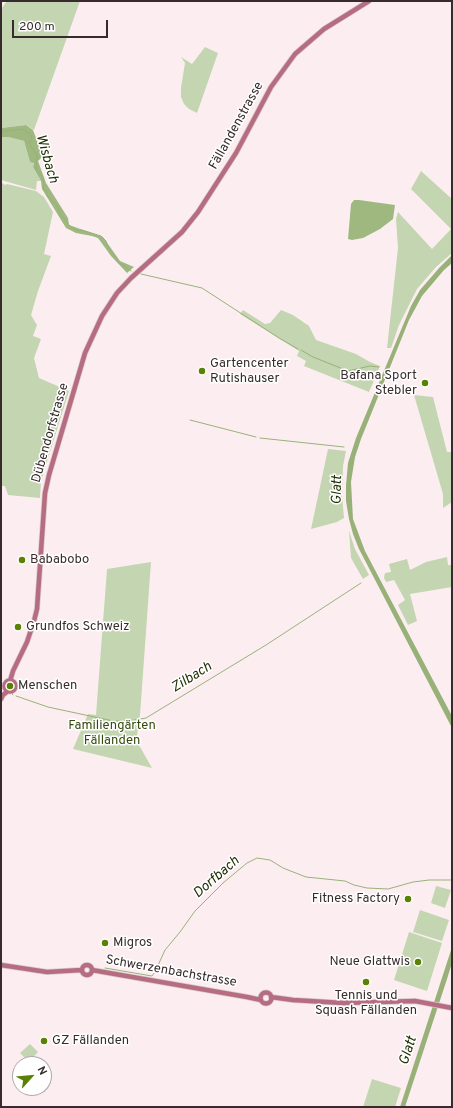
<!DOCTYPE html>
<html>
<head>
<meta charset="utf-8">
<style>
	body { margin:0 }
	#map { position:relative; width:453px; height:1108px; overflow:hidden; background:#fceef0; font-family:Overpass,sans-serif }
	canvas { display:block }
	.frame { position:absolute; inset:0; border:2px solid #372b2d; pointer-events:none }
	.north { position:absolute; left:12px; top:1056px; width:40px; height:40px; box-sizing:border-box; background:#fff; border:1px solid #afaaab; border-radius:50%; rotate:63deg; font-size:11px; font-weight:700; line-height:16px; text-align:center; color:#372b2d }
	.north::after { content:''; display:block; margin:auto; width:14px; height:18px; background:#598103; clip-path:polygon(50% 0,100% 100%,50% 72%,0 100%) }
	.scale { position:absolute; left:12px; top:20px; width:96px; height:18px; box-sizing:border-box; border:2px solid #372b2d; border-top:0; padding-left:5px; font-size:12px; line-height:14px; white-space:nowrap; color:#372b2d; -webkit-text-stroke:3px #fff; paint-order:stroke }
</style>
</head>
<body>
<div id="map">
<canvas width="453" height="1108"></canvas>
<div class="frame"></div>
<div class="north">N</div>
<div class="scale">200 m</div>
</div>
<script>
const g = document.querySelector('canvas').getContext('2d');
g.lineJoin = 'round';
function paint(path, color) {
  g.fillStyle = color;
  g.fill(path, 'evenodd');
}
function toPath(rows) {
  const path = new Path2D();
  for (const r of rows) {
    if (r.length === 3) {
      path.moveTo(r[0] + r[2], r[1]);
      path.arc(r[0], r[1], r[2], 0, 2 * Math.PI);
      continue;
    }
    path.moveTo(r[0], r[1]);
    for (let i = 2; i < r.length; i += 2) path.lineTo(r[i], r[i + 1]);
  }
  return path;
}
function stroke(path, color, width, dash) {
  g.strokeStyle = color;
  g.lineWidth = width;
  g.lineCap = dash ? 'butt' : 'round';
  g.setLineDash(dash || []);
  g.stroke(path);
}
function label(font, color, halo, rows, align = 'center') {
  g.font = font + ' Overpass,sans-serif';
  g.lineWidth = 3;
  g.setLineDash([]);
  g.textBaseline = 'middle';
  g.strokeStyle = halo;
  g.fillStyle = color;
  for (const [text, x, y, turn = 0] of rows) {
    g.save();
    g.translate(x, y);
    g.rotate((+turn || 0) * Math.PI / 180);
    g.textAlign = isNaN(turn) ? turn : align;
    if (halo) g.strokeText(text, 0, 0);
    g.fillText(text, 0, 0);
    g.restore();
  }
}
const green = toPath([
	[7,1,80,1,34,130,26,125,1,128,1,9],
	[205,47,218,53,197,113,189,109,184,104,181,97,181,88,185,63,181,57,192,64],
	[1,137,8,137,24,141,30,162,34,162,33,167,41,181,37,181,36,190,1,180],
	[421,171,452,199,452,253,436,267,417,289,399,325,391,348,387,348,398,248,396,219,398,212,432,249,451,229,411,189],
	[1,182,5,185,7,184,36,191,44,197,53,212,44,254,51,256,38,291,31,315,37,325,33,336,41,339,34,358,39,378,69,391,41,481,40,498,8,495,5,486,1,486],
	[243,310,265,324,270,323,281,310,293,315,309,326,316,340,356,354,370,362,380,366,369,392,304,366,306,361,297,356,299,351,240,314],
	[414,395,433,397,447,452,452,452,452,502,443,508,443,494],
	[328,449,346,451,343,466,342,496,344,518,337,522,311,529],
	[349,531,355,549,369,575,363,579,351,558],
	[447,557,448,565,452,565,452,587,410,594,417,621,408,625,398,605,405,600,394,580,386,582,384,578,385,573,391,572,389,564,407,559,410,570,426,562],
	[151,562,140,715,137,735,139,745,152,768,73,749,88,714,96,715,107,569],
	[436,886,451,890,445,908,431,903],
	[420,910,449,920,442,941,413,932],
	[409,932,442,943,427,991,394,980],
	[30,1044,38,1052,29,1062,20,1053],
	[372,1079,401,1088,395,1107,363,1107]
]);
const forest = toPath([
	[26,125,33,130,43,156,38,161,46,183,68,218,69,225,103,237,120,261,134,267,127,273,111,256,98,238,92,236,76,233,66,228,42,189,41,181,33,167,34,163,30,162,24,141,8,137,1,137,1,128],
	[354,200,359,200,395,205,393,219,380,229,363,238,352,240,348,239,351,204]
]);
const water = toPath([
	[452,255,452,263,444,270,422,296,409,320,361,439,355,457,351,482,353,519,365,551,452,716,452,728,359,549,353,534,349,519,346,501,346,485,348,463,356,438,411,306,420,290,440,267],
	[452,947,452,963,447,979,405,1107,400,1107]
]);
const stream = toPath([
	[1,131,3,132,6,131,22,129,31,135,32,139,29,143,37,156,36,169,43,177,44,185,43,189,47,191,47,196,57,205,61,216,64,218,69,225,77,231,82,230,101,236,106,241,108,247,118,262,131,271],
	[141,274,202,288,279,338,298,349],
	[301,350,313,357,348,371,370,366,379,367],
	[190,420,256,437],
	[260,438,344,447],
	[12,694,13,695],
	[16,696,48,707,113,721,129,721,146,718,266,645,361,583],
	[105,968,152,976,155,972,165,950,180,932,195,911,223,883,247,863,257,858,270,860,283,868,306,877,345,881,354,885,367,888,388,889,413,882,429,880,452,880]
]);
const secondary = toPath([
	[10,686,5.5],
	[10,681,13,671,27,642,34,621,37,609,45,493,49,475,85,353,102,316,117,293,131,278,182,232,198,212,236,153,271,87,295,54,324,29,369,1],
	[1,699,3,695,8,691],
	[1,965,47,972,82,970],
	[87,970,5],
	[92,970,247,997,261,1000],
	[266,998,5.5],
	[271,997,293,1000,343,1003,415,1001,452,1008]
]);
const markers = [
	[202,371,4,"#598103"],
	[425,383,4,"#598103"],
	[22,560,4,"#598103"],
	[18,627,4,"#598103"],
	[10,686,4,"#598103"],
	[408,899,4,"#598103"],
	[105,943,4,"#598103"],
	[418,962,4,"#598103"],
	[366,982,4,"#598103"],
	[44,1041,4,"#598103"]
];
const streetNames = [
	["Fällandenstrasse",237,126,-61],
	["Dübendorfstrasse",51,433,-74],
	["Schwerzenbachstrasse",171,972,10]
];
const poiNames = [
	["Gartencenter",210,364],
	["Rutishauser",210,379],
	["Bafana Sport",417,376,"right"],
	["Stebler",417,391,"right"],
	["Bababobo",30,560],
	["Grundfos Schweiz",26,627],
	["Menschen",18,686],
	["Fitness Factory",400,899,"right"],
	["Migros",113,943],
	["Neue Glattwis",410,962,"right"],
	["Tennis und",366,996,"center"],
	["Squash Fällanden",366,1011,"center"],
	["GZ Fällanden",52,1041]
];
const parkNames = [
	["Familiengärten",112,726],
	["Fällanden",112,741]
];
const waterNames = [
	["Wisbach",46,159,74],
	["Glatt",338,490,-89],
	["Zilbach",192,678,-32],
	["Dorfbach",217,878,-41],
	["Glatt",409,1051,-72]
];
paint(green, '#c4d5b1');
paint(forest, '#9eb880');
paint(water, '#98b179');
stroke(stream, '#98b179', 1);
stroke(secondary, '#d9cbcd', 6);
stroke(secondary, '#b76d81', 4.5);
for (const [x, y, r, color] of markers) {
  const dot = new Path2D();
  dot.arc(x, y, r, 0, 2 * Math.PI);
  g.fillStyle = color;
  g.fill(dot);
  stroke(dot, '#fff', 1.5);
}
label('13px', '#372b2d', '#fff', streetNames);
label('13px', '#372b2d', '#fff', poiNames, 'left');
label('13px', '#334a0d', '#fff', parkNames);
label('italic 14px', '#203005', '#fff', waterNames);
</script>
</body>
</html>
